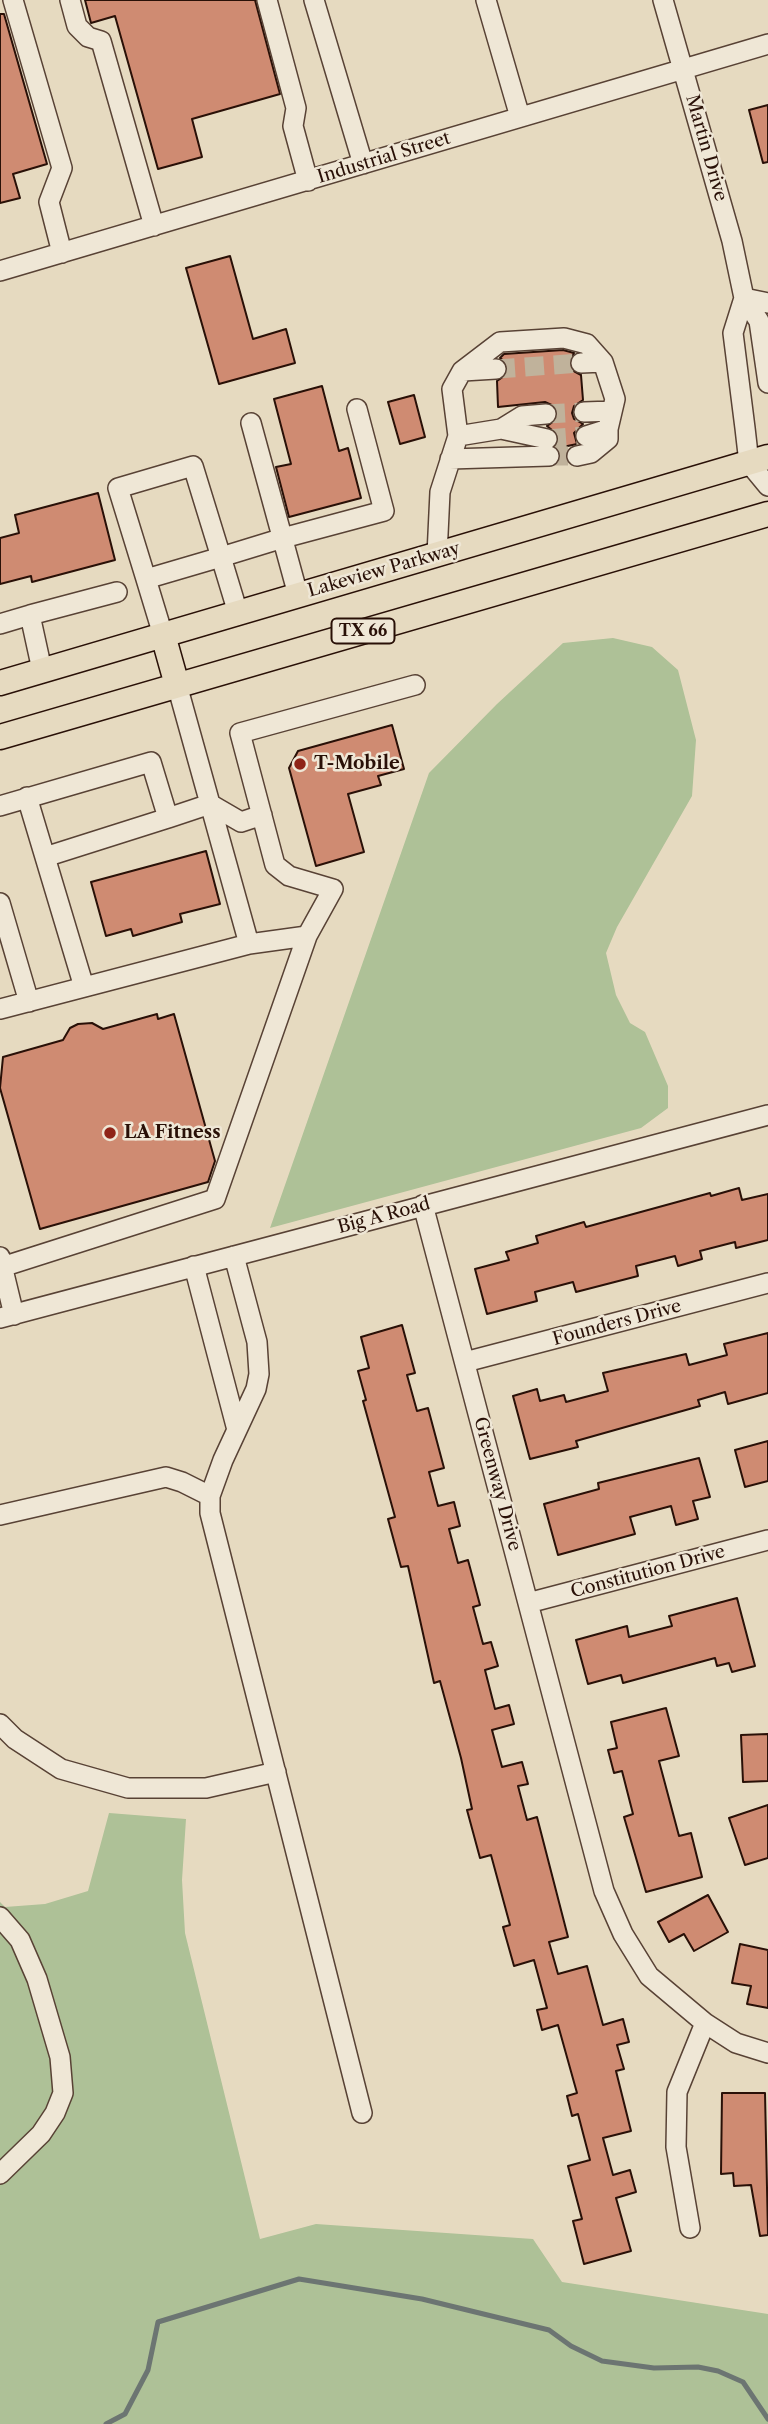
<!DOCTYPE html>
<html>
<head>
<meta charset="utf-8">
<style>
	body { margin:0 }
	canvas { display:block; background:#e6dac0 }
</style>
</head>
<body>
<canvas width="768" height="2424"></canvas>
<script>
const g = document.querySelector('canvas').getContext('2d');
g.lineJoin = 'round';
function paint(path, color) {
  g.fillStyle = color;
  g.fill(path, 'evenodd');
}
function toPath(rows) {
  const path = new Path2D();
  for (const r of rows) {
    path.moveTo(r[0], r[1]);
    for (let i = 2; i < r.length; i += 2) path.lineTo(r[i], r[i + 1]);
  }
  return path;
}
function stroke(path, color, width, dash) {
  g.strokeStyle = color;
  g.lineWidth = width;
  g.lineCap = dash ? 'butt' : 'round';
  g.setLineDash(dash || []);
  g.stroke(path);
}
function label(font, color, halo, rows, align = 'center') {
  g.font = font + ' "Libre Caslon Text",serif';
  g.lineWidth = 5;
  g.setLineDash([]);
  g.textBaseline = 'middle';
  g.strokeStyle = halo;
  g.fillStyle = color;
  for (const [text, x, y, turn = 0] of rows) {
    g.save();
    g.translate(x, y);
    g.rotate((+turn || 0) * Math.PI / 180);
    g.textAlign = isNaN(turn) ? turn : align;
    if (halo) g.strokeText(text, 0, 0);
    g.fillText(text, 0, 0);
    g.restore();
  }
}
const green = toPath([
	[613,638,652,647,678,670,696,740,692,796,617,927,606,953,616,995,630,1023,645,1032,668,1086,668,1108,641,1128,270,1228,429,773,497,704,563,643],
	[109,1813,186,1819,182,1880,185,1933,260,2239,316,2224,533,2239,562,2282,768,2314,768,2424,0,2424,0,1902,5,1907,45,1904,88,1891]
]);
const stream = toPath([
	[106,2424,125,2414,148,2370,158,2322,299,2279,422,2299,549,2330,571,2346,602,2361,654,2368,698,2367,718,2371,743,2382,768,2419]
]);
const building = toPath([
	[85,0,255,0,280,94,192,119,202,157,158,169,115,16,91,23,85,0],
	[0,14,4,14,47,164,13,174,20,198,0,203,0,14],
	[768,105,768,162,763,163,749,110,768,105],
	[230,256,253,339,286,329,295,363,219,384,186,268,230,256],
	[563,350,574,353,569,363,570,369,581,375,583,400,574,406,572,413,574,419,583,424,574,433,577,444,558,448,558,435,547,426,557,419,556,407,545,402,498,407,497,381,507,374,507,363,500,358,504,354,563,350],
	[322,386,339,451,348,448,361,498,289,517,276,467,291,464,274,399,322,386],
	[414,395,425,437,400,444,388,402,414,395],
	[98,493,115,560,32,582,31,576,0,584,0,538,19,533,15,515,98,493],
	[392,725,404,769,378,776,381,785,348,794,364,852,316,866,289,768,298,751,392,725],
	[206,851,220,904,180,914,182,922,133,936,131,929,106,936,91,882,206,851],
	[157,1014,158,1019,174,1014,215,1161,208,1182,40,1229,0,1088,3,1057,63,1040,70,1028,78,1024,92,1023,103,1029,157,1014],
	[739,1188,742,1200,768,1194,768,1240,736,1248,735,1242,700,1251,702,1259,678,1266,675,1256,636,1266,638,1276,576,1292,573,1282,535,1292,537,1301,487,1314,475,1269,509,1260,506,1252,538,1243,536,1236,584,1222,586,1227,710,1193,711,1196,739,1188],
	[402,1325,415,1373,407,1375,417,1411,428,1408,444,1468,429,1472,438,1506,454,1502,460,1526,449,1529,458,1563,468,1560,480,1605,473,1607,483,1644,491,1642,498,1666,485,1670,495,1709,509,1705,514,1724,492,1730,502,1767,522,1762,528,1784,518,1786,527,1820,537,1817,568,1937,549,1942,558,1974,587,1966,603,2025,623,2019,629,2042,617,2045,624,2069,616,2071,631,2131,603,2138,613,2175,630,2170,636,2192,616,2198,631,2251,584,2264,573,2221,582,2219,568,2166,590,2160,578,2114,572,2116,567,2096,577,2093,558,2025,542,2030,537,2010,547,2008,534,1960,514,1966,503,1927,510,1925,491,1855,480,1858,467,1810,472,1809,461,1758,440,1681,434,1683,408,1566,401,1567,388,1519,395,1517,363,1401,366,1400,358,1371,369,1368,361,1337,402,1325],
	[768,1333,768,1393,728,1404,725,1392,698,1400,700,1406,576,1441,578,1447,530,1459,513,1396,537,1389,540,1401,564,1395,566,1402,608,1391,603,1373,686,1354,689,1365,727,1355,724,1344,768,1333],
	[768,1441,768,1481,745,1487,735,1450,768,1441],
	[699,1458,710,1497,693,1501,698,1519,676,1525,671,1506,630,1517,635,1534,558,1555,544,1504,599,1489,598,1483,699,1458],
	[737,1598,755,1666,732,1672,729,1663,717,1666,715,1658,623,1683,621,1675,588,1684,576,1640,627,1626,629,1637,672,1626,669,1616,737,1598],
	[666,1708,679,1756,659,1761,679,1836,691,1833,702,1877,646,1892,624,1817,633,1814,622,1771,614,1773,608,1750,617,1748,611,1722,666,1708],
	[768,1734,768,1781,743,1782,741,1735,768,1734],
	[768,1805,768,1858,745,1865,729,1818,768,1805],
	[708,1895,728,1932,694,1951,684,1934,669,1942,658,1922,708,1895],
	[740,1944,768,1950,768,2008,747,2004,751,1986,732,1983,740,1944],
	[722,2093,765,2093,768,2235,760,2236,751,2185,734,2186,733,2173,721,2174,722,2093]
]);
const minorTunnel = toPath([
	[496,369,581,363],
	[546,414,584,412],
	[547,439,586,436],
	[549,456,577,456]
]);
const minor = toPath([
	[13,0,62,168,49,202,62,253],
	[70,0,77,26,88,37,101,41,154,226],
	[267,0,296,108,293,126,308,181],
	[314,0,363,164],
	[486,0,520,117],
	[663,0,732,241,744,298,759,321,768,383],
	[0,271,768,44],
	[744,298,733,333,745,428,749,463,768,486],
	[744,298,768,303],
	[581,363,603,362],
	[463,371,496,369],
	[584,412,612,411],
	[251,423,298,595],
	[501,429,522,416,546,414],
	[547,439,501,429,458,436,452,389,462,371,500,342,564,338,587,344,603,362,615,399,608,429,586,436],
	[577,456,591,453,608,439,608,429],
	[450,459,549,456],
	[437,555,440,492,458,436],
	[146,579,163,635],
	[238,613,221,557,193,466,118,488,146,579,221,557,283,538,384,511,357,409],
	[0,624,30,615],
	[42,670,30,615,117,592],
	[177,685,249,944],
	[27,797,84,987],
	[0,806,151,762,168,818,210,804,241,822,262,815],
	[45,857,168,818],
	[0,903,29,1002],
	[307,936,333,889,289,876,275,865,240,733,415,685],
	[0,1009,249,944,307,936,215,1199,2,1267],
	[423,1205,604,1891,623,1934,649,1976,705,2023,736,2043,768,2053],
	[234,1256,257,1342,259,1374,256,1389,223,1460,210,1496,210,1513,362,2113],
	[0,1257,14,1315],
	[194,1266,236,1426],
	[0,1318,768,1115],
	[465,1362,768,1283],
	[0,1515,166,1477,182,1482,210,1496],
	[528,1603,768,1540],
	[0,1724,15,1739,61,1769,128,1788,206,1788,276,1772],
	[0,1917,20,1940,37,1979,60,2057,63,2093,55,2113,41,2134,0,2174],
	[690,2228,676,2147,677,2092,705,2023]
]);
const major = toPath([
	[163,635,177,685],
	[0,683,768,457],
	[0,737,768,514]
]);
const markers = [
	[300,764,7,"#8f2418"],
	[110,1133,7,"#8f2418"]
];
const shields = [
	[363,631,63]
];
const shieldNames = [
	["TX 66",363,631]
];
const streetNames = [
	["Martin Drive",706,148,74],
	["Industrial Street",384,158,-17],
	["Lakeview Parkway",384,570,-16],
	["Big A Road",384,1216,-15],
	["Founders Drive",617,1323,-15],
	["Greenway Drive",497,1484,75],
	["Constitution Drive",648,1572,-15]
];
const poiNames = [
	["T-Mobile",314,764],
	["LA Fitness",124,1133]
];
paint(green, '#aec197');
stroke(stream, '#6c7572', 5);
paint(building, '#cf8b72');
stroke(building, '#291007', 2);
stroke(minorTunnel, '#c0b29b', 19, [19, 10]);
stroke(minor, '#584235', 22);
stroke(major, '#291007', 27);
stroke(minor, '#efe7d6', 19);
stroke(major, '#e6dac0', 24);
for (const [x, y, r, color] of markers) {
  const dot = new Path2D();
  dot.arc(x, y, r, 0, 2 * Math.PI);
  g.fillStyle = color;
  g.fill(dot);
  stroke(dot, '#efe7d6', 2.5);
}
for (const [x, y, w] of shields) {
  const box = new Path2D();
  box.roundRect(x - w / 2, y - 12.5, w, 25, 5);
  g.fillStyle = '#efe7d6';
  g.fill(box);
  stroke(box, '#291007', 2);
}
label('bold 16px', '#291007', null, shieldNames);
label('18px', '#291007', '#efe7d6', streetNames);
label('bold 18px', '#291007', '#efe7d6', poiNames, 'left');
</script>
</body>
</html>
